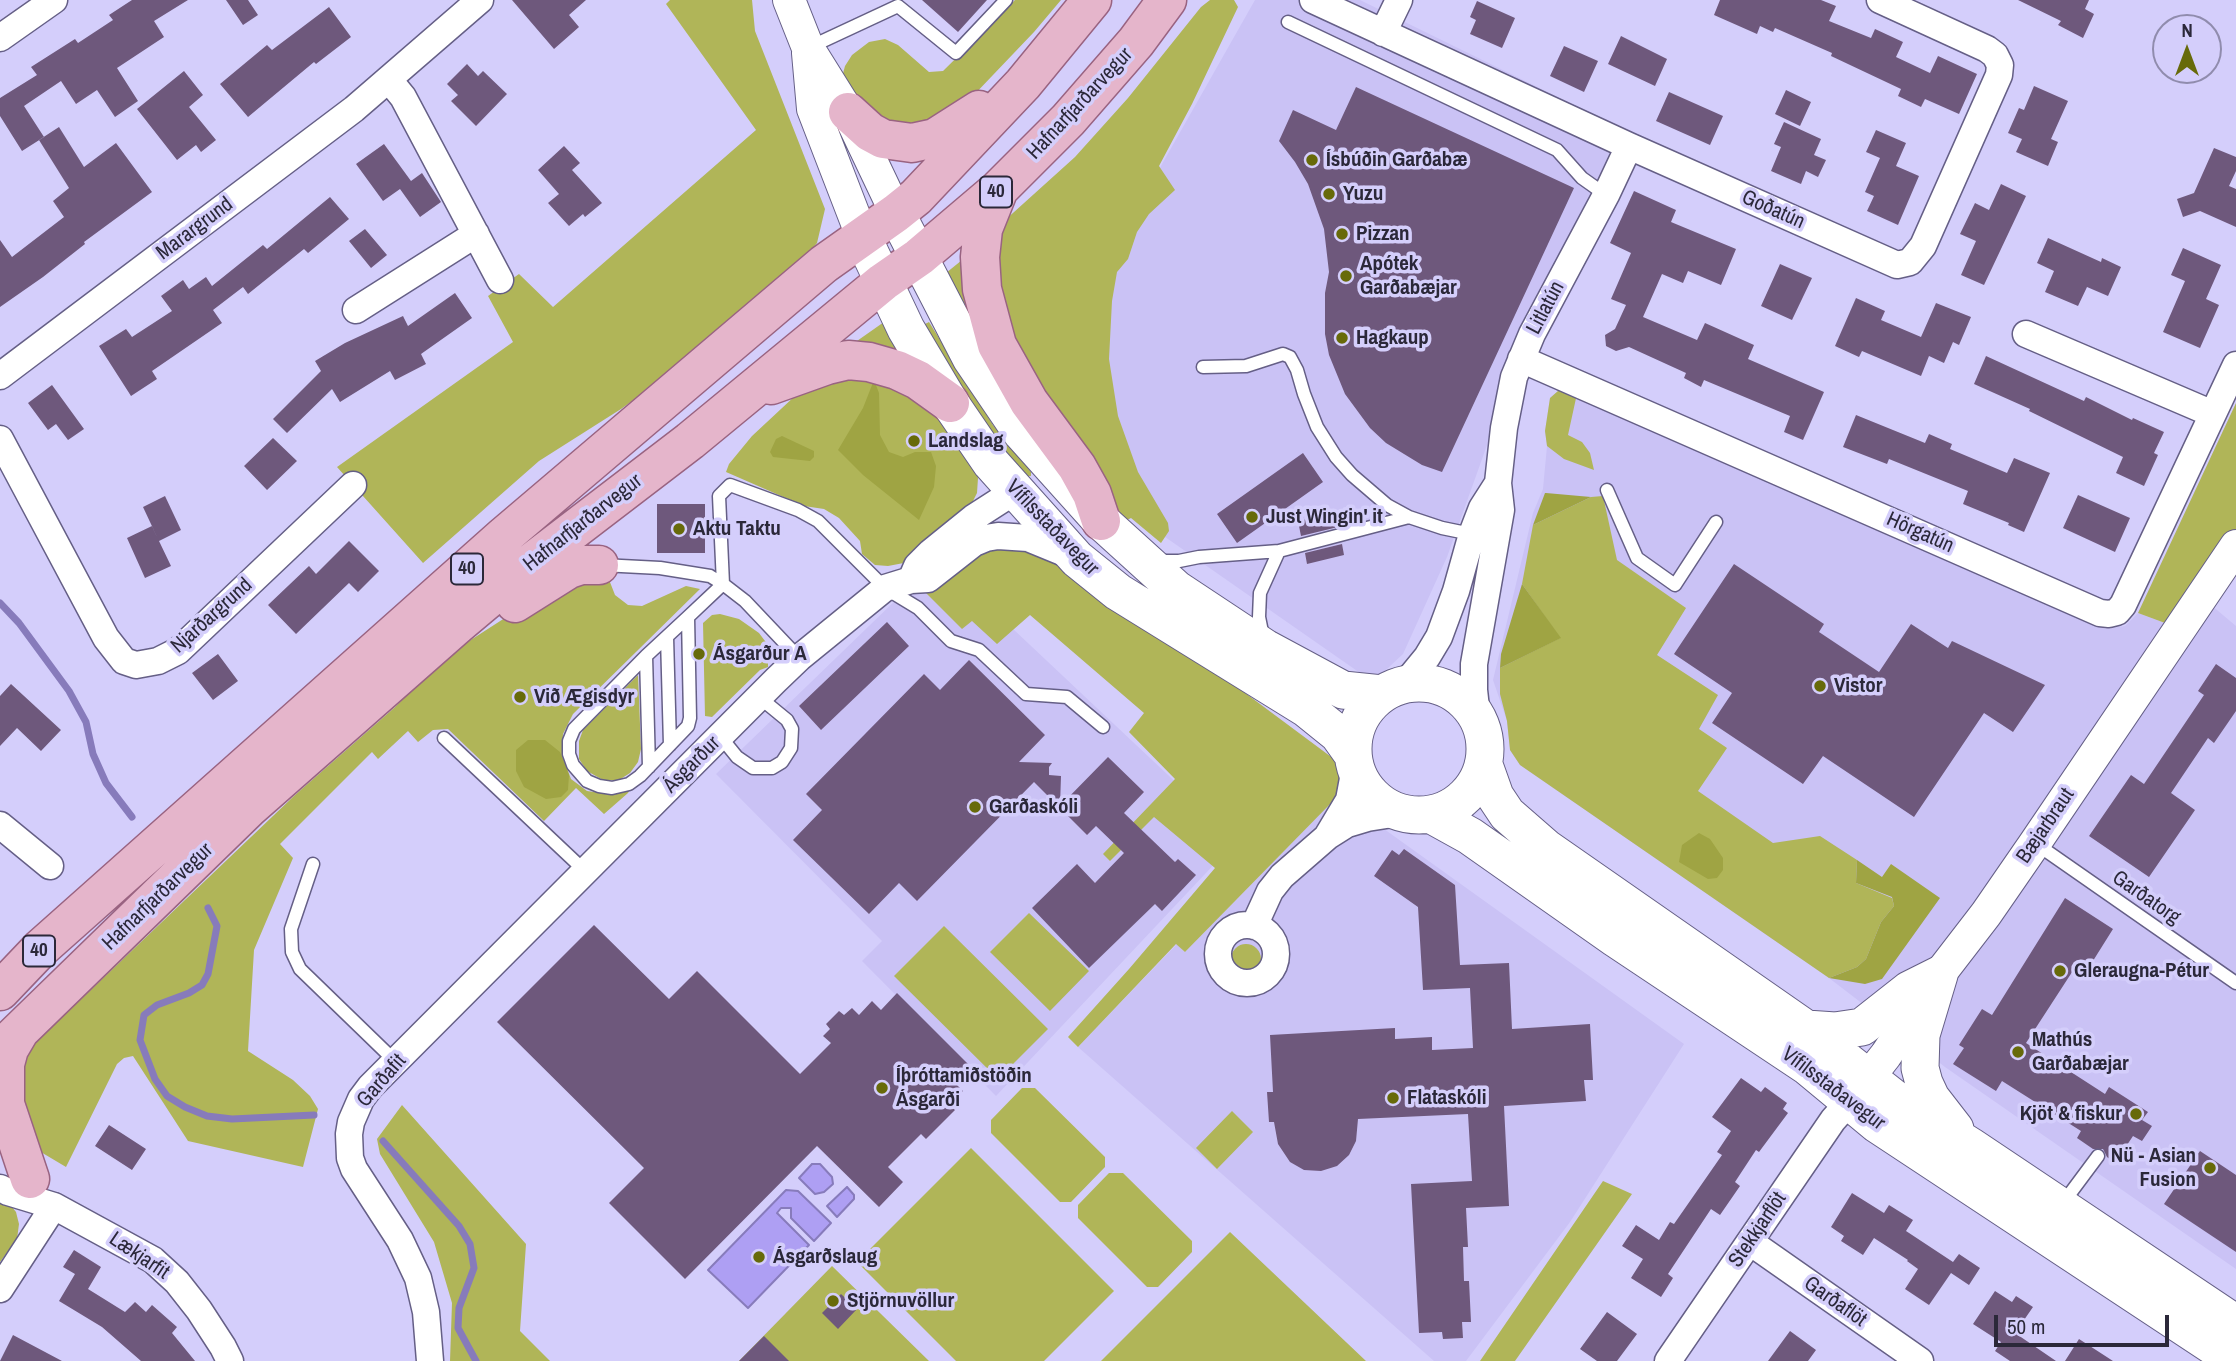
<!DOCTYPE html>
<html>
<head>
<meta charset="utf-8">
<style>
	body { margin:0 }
	#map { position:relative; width:2236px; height:1361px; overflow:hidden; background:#d4cefb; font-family:"Archivo Narrow",sans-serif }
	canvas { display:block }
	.north { position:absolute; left:2152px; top:14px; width:70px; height:70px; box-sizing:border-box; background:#d4cefb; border:2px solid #908cad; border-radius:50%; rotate:0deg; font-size:19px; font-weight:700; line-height:28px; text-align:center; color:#2b2839 }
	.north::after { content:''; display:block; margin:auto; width:24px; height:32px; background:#676a0a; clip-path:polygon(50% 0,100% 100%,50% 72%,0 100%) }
	.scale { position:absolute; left:1994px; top:1315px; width:175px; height:32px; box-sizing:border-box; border:4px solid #2b2839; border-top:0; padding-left:9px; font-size:21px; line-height:24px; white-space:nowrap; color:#2b2839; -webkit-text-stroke:5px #d4cefb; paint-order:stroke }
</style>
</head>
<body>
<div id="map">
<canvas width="2236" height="1361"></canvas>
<div class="north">N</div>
<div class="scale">50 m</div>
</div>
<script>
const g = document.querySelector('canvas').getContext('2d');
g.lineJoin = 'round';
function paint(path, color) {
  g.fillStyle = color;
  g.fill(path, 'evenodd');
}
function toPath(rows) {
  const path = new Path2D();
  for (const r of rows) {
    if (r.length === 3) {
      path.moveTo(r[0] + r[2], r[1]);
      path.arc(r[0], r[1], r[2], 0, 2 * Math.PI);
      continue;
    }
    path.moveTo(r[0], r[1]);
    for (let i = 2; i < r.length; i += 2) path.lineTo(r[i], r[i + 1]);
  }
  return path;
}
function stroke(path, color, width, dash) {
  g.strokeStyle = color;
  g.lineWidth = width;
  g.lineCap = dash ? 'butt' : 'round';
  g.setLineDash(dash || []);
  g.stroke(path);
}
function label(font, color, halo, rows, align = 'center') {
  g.font = font + ' "Archivo Narrow",sans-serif';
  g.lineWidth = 7;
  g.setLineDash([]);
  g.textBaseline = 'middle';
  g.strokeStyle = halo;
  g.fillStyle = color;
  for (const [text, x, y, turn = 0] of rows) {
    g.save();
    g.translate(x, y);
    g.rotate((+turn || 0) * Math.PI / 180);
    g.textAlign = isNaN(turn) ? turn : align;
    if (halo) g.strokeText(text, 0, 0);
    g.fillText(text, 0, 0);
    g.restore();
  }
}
const built = toPath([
	[1255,0,1360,0,1621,128,1526,336,1447,557,1403,654,1373,682,1135,516,1113,460,1102,270],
	[1578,389,2105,629,2125,626,2138,613,2165,623,2211,605,2236,626,2236,1269,1945,1067,1829,978,1520,765,1510,750,1507,721,1493,680,1533,513,1543,489,1547,446,1545,431,1550,398,1558,391],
	[960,579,1237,840,996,1096,862,961,882,941,716,774,900,596],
	[1338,796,1684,1044,1570,1222,1466,1361,1434,1361,1078,1047,1177,944,1185,952]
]);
const green = toPath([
	[670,0,752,0,755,31,825,209,817,243,789,277,696,355,621,409,539,461,423,563,337,467,513,342,488,296,519,274,553,307,756,130,666,4],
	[1015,0,1061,0,1034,32,972,97,935,128,874,124,841,81,845,66,852,55,869,42,885,39,898,45,929,72,943,71],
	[1210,0,1234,0,1238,7,1192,104,1159,166,1175,190,1149,214,1137,232,1128,259,1117,272,1112,301,1109,359,1118,416,1138,472,1168,523,1169,531,1161,543,1131,518,1123,522,1005,343,993,231,1075,157,1128,98,1201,7],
	[967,256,977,334,946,273],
	[884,322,905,359,847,348],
	[929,322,993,425,1031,472,1031,476,1018,477,919,327],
	[846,376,925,396,974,465,978,478,977,493,968,511,909,562,888,566,875,565,862,554,860,541,839,518,824,509,804,506,726,472,729,464,752,436,796,395],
	[1578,389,1568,435,1582,442,1590,453,1594,470,1564,459,1547,446,1545,431,1550,398,1558,391],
	[2236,403,2236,529,2190,594,2165,623,2138,613],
	[1603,496,1617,560,1686,608,1657,655,1718,695,1699,729,1727,748,1698,791,1773,843,1820,836,1857,860,1856,883,1892,898,1894,906,1881,922,1866,959,1857,967,1829,978,1520,765,1510,750,1507,721,1500,694,1500,668,1560,638,1522,584,1533,525,1591,497],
	[980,547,1035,548,1225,678,1338,762,1348,782,1338,796,1185,952,1176,944,1078,1047,1068,1037,1129,969,1215,868,1154,817,1110,861,1103,854,1175,779,1129,732,1144,713,1030,615,997,644,972,621,962,629,926,593],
	[608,577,615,595,628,605,642,606,686,586,700,589,573,714,563,734,562,755,571,779,587,791,608,794,631,788,628,793,604,814,576,788,544,821,448,729,433,730,418,742,408,731,378,759,372,752,280,844,293,858,254,950,248,1051,293,1080,310,1096,318,1109,303,1167,188,1141,133,1056,124,1058,117,1064,66,1167,14,1136,11,1066,295,795,394,708,449,654,556,585],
	[720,614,739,619,759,633,768,645,768,667,760,670,712,717,705,716,703,623,712,615],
	[638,675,641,749,638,762,630,773,619,780,603,780,587,771,579,759,579,741,583,730],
	[1029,913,1089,971,1050,1011,990,952],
	[944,926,1048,1029,998,1079,894,976],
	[1246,959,15],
	[1022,1088,1035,1088,1105,1157,1105,1167,1071,1202,1060,1202,991,1133,991,1120],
	[402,1105,526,1244,520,1331,550,1361,450,1361,452,1303,434,1242,380,1154,377,1139],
	[1232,1111,1253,1132,1217,1169,1196,1148],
	[971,1148,1114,1291,1044,1361,956,1361,857,1262],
	[1109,1173,1123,1173,1192,1241,1192,1252,1158,1287,1147,1287,1078,1218,1078,1205],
	[1603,1181,1632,1194,1515,1361,1480,1361],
	[0,1197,8,1202,16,1212,19,1224,17,1239,0,1262],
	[1230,1232,1366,1361,1101,1361],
	[832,1266,929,1361,739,1361]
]);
const forest = toPath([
	[874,380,879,393,880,435,889,452,903,457,915,452,931,452,936,466,934,487,919,520,863,475,838,450,863,408],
	[782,436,814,451,814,457,810,461,773,457,770,452,776,439],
	[1545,493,1546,493,1591,497,1533,525],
	[1522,584,1561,638,1500,668,1501,654],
	[528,740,545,740,560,752,569,775,568,790,561,797,546,799,524,787,516,771,516,750],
	[1699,833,1710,839,1723,858,1723,870,1717,878,1708,879,1679,862,1682,845],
	[1857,860,1882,877,1891,864,1940,898,1882,979,1865,984,1829,978,1857,967,1866,959,1881,922,1894,906,1892,897,1856,883]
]);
const water = toPath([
	[812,1164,820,1164,832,1177,833,1184,824,1192,815,1194,799,1178,812,1164],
	[847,1187,854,1195,854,1199,837,1217,827,1206,847,1187],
	[786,1190,798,1191,831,1223,814,1241,791,1218,791,1208,781,1208,777,1213,809,1245,748,1308,708,1270,786,1190]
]);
const stream = toPath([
	[0,603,19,623,69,691,86,722,93,754,106,783,132,817],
	[208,908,217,926,208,974,202,985,189,993,157,1005,144,1015,140,1040,155,1079,167,1096,185,1107,207,1116,232,1119,314,1115],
	[383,1141,459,1226,470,1244,474,1268,459,1308,458,1328,476,1361]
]);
const building = toPath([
	[132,0,188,0,154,21,164,37,117,68,138,101,115,117,97,90,76,104,61,81,24,106,44,137,22,151,0,116,0,98,37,75,31,67,75,39,78,43,113,20,109,15],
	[226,0,248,0,258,15,243,25],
	[512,0,586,0,569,15,579,27,554,49],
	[922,0,987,0,958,32],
	[1720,0,1821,0,1836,6,1829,21,1871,38,1875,29,1903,42,1896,57,1930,73,1938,56,1977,74,1959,114,1925,99,1921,107,1898,96,1901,89,1831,56,1832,53,1775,28,1773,32,1760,26,1757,34,1714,15],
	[2018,0,2089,0,2085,9,2094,14,2083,38,2058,25,2061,21],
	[1477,1,1515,18,1502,48,1470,34,1476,20,1470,17],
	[329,7,351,37,316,64,314,62,248,117,220,84,267,45,272,50],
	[1621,36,1667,59,1655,86,1608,64],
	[1564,46,1598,61,1584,92,1550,76],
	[467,64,478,76,483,71,507,94,476,126,451,101,458,95,447,84],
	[184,71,203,95,189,107,216,140,201,152,196,145,177,160,137,109],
	[2034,86,2068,101,2051,139,2058,142,2048,166,2016,152,2022,139,2008,133,2019,108,2024,110],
	[1356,87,1574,188,1442,472,1422,465,1386,443,1370,428,1345,394,1329,355,1325,334,1325,293,1329,272,1324,229,1308,184,1295,162,1279,141,1293,110,1336,130],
	[1786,90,1811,102,1800,126,1775,114],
	[1669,92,1723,116,1710,145,1656,121],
	[1784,122,1821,139,1814,155,1826,160,1818,177,1806,171,1801,184,1771,171,1781,147,1774,144],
	[59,127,84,167,116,143,152,192,84,242,85,244,43,277,0,307,0,240,12,257,64,217,53,201,69,188,39,140],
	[1876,130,1906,143,1896,166,1919,176,1898,225,1867,211,1874,196,1865,192,1880,158,1866,152],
	[384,144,411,181,422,173,441,202,420,217,400,189,383,201,356,164],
	[564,146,580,163,572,170,602,203,585,217,583,214,569,226,548,203,559,194,538,170],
	[2214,148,2236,157,2236,171,2229,186,2236,189,2236,227,2200,211,2183,217,2177,199,2194,193],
	[2001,184,2026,196,1984,285,1961,275,1976,241,1960,234,1975,203,1989,210],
	[1634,191,1676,210,1671,222,1736,249,1721,285,1688,271,1683,283,1662,274,1643,317,1697,340,1705,323,1754,345,1748,359,1824,392,1803,440,1784,432,1790,416,1704,380,1701,387,1684,378,1686,373,1629,347,1616,351,1606,346,1605,335,1615,329,1626,305,1611,299,1631,253,1610,243],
	[330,197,349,219,308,253,304,249,248,294,243,287,213,310,222,323,152,371,157,379,131,396,99,346,126,329,132,337,172,311,161,296,183,280,189,289,206,277,212,286,263,245,267,249],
	[365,229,387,255,371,268,349,241],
	[2048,238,2101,262,2102,258,2121,267,2108,296,2087,287,2078,306,2045,292,2054,271,2037,263],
	[2183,248,2221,265,2206,299,2219,305,2200,348,2163,332,2185,281,2171,275],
	[1780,264,1812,278,1792,320,1761,306],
	[455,293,472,318,421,354,426,364,395,380,390,371,340,402,332,389,287,433,273,419,321,371,315,361,345,343,403,316,408,326],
	[1856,298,1885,311,1881,320,1921,337,1936,303,1971,317,1959,345,1953,342,1944,363,1929,356,1921,376,1862,351,1859,357,1835,346],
	[1986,356,2084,401,2086,397,2132,420,2133,418,2164,432,2154,453,2158,455,2144,486,2116,473,2123,457,2029,411,2030,409,1974,384],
	[52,385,84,429,68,440,56,424,48,430,28,403],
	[1856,415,1925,443,1929,434,1952,444,1950,449,2007,473,2014,458,2050,473,2024,532,2008,525,2009,523,1963,504,1968,491,1889,459,1887,464,1843,447],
	[273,438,297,461,267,490,244,466],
	[1303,453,1323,482,1237,543,1217,514],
	[2078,495,2130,518,2115,552,2063,528],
	[165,496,181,530,159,541,171,566,145,578,127,538,152,526,158,539,143,507],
	[657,504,705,504,705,553,657,553],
	[1335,513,1338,527,1301,536,1298,521],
	[349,541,379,571,358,592,349,583,296,634,268,605,309,566,316,574],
	[1342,544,1344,555,1307,564,1305,553],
	[1734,564,1824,624,1819,632,1879,672,1911,624,1948,648,1952,641,2045,685,2013,732,1984,713,1914,817,1823,756,1803,784,1712,723,1732,693,1674,654],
	[887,622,909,646,821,730,799,706],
	[218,654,238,681,213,700,192,673],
	[969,660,1045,735,1019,762,1052,763,1049,767,1049,775,1061,776,1060,806,1108,757,1144,792,1124,813,1175,862,1178,859,1196,875,1162,911,1155,904,1089,968,1032,908,1077,864,1095,883,1124,853,1096,826,1087,835,1034,782,917,901,899,883,869,914,793,840,822,810,806,794,924,674,940,690],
	[2216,664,2236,678,2236,711,2214,743,2208,738,2171,793,2195,810,2149,877,2089,836,2131,775,2144,784,2204,695,2198,691],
	[11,684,61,730,41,751,17,728,0,746,0,696],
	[1404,849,1455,885,1460,965,1509,963,1512,1029,1590,1024,1593,1080,1584,1080,1586,1101,1504,1106,1509,1206,1466,1208,1468,1247,1463,1247,1464,1281,1469,1281,1471,1322,1462,1322,1463,1338,1443,1339,1442,1332,1419,1333,1411,1184,1472,1181,1468,1114,1358,1119,1356,1141,1349,1155,1337,1166,1321,1171,1304,1170,1290,1162,1278,1144,1274,1122,1269,1122,1267,1092,1273,1092,1270,1035,1395,1028,1395,1039,1432,1037,1432,1050,1473,1048,1470,988,1423,990,1418,907,1374,876,1392,850,1399,855],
	[2065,898,2113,929,2086,972,2076,966,2026,1043,2105,1094,2109,1087,2148,1112,2142,1120,2152,1126,2142,1141,2133,1136,2115,1163,2107,1157,2103,1149,2093,1149,2077,1138,2081,1131,2002,1081,1996,1091,1953,1064,1964,1048,1959,1045,1982,1009,1992,1015],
	[594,925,669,999,697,971,800,1074,831,1043,823,1036,830,1029,826,1024,839,1011,844,1015,852,1008,859,1015,872,1001,881,1010,897,993,972,1068,956,1084,963,1091,950,1105,955,1110,926,1139,921,1134,888,1167,903,1182,879,1207,817,1146,685,1279,609,1203,644,1168,497,1022],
	[1741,1078,1761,1092,1765,1087,1787,1103,1783,1109,1788,1113,1759,1152,1756,1150,1735,1182,1740,1186,1720,1215,1711,1209,1668,1274,1673,1278,1661,1297,1631,1278,1643,1259,1622,1246,1636,1225,1659,1240,1670,1222,1674,1224,1722,1155,1717,1152,1731,1131,1712,1117],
	[109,1125,146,1149,132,1170,95,1146],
	[2200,1151,2236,1175,2236,1252,2164,1204],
	[1852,1193,1884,1213,1889,1205,1913,1220,1906,1231,1953,1262,1959,1254,1980,1268,1969,1285,1951,1273,1929,1305,1905,1289,1918,1269,1907,1261,1908,1260,1874,1238,1863,1255,1841,1241,1844,1236,1831,1227],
	[74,1250,101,1267,88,1289,125,1312,135,1302,146,1312,152,1305,177,1327,172,1333,195,1361,141,1361,102,1327,59,1301,75,1274,63,1267],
	[1995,1291,2012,1302,2016,1296,2033,1307,2015,1333,2056,1361,2010,1361,1995,1351,2001,1342,1973,1324],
	[841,1294,857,1309,838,1329,822,1313],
	[1607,1312,1637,1334,1617,1361,1597,1361,1580,1349],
	[1790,1331,1816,1350,1808,1361,1768,1361],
	[13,1335,62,1361,0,1361],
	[764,1336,789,1361,739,1361],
	[2079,1339,2113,1361,2065,1361]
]);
const service = toPath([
	[1288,22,1557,150,1582,178,1606,195],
	[810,47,898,6,956,53,1006,0],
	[1203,367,1246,366,1283,354,1290,357,1297,370,1304,394,1317,427,1336,457,1352,475,1387,505,1409,517,1442,528,1476,535],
	[1607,490,1637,558,1675,585,1716,522],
	[1159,561,1179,561,1199,557,1279,551,1409,517],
	[602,565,660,568,710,576,723,584,745,601,799,658],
	[723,584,719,496,730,485,798,510,818,521,885,588,918,608,951,641,979,650,1026,694,1067,697,1103,727],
	[688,617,690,718,688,726,640,776,629,784,612,788,599,786,587,781,573,765,569,754,569,741,574,729,646,656,688,617,723,584],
	[667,637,670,745],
	[1263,637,1259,617,1260,593,1279,551],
	[646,656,649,767],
	[720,736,737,757,753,768,772,768,782,762,791,748,792,729,787,720,759,697],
	[444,738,585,871],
	[2035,843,2236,983],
	[313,864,291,929,292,952,300,969,396,1062],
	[2063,1203,2098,1156]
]);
const minor = toPath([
	[1313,0,1629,146,1897,265,1910,262,1923,246,1999,75,2000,65,1995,55,1987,49,1880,0],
	[1383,33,1399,0],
	[0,38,54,0],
	[389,80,403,97,500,280],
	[356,310,476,234],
	[2026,334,2213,414],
	[1521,359,2100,613,2109,614,2117,612,2123,605,2236,365],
	[0,376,354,109,480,0],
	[0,439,106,638,124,661,136,665,158,661,178,651,353,485],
	[911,580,917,566,931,552,973,518,1015,491],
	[1404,685,1427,657,1439,637,1456,591,1472,534,1482,508,1498,483],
	[1477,717,1474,690,1474,664,1501,510,1498,483,1504,428,1514,377,1532,334,1606,195,1629,146],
	[0,825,50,866],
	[1328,835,1349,800,1355,768],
	[1247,954,29],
	[1254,926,1270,891,1282,876,1328,836,1347,824,1367,818,1399,813],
	[0,1188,8,1192,54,1206,153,1260,177,1282,199,1310,223,1347,230,1361],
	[1750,1242,1920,1361],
	[0,1289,54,1206],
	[430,1361,426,1312,418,1278,400,1240,354,1169,350,1158,349,1134,351,1122,361,1099,370,1087,776,680,799,658,885,588,911,580,928,579,974,543,986,538,998,536,1028,538,1067,554],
	[1668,1361,1833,1120,1850,1101]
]);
const tertiary = toPath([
	[789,0,808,48,848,112,896,213],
	[808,53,813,109,862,236],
	[1853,1097,1886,1055,1939,975,1986,914,2035,843,2236,546]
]);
const secondary = toPath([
	[896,213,971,358,1022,433,1101,521,1176,589,1265,648,1343,690,1382,694],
	[862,236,906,329,950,403,991,463,1077,559,1118,592,1307,709,1338,734,1353,755],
	[1419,749,66],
	[1484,765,1495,796,1507,814,1546,848,1806,1029,1895,1099,1970,1146,2236,1324],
	[1432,815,1470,836,1615,938,1807,1066,1877,1124,2236,1361],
	[1939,975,1921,1035,1920,1068,1924,1083,1931,1098,1955,1129],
	[1806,1029,1835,1031,1862,1027,1909,990,1939,975]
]);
const primary = toPath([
	[848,112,870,132,883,139,912,143,935,138,979,110],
	[997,194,983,229,980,257,982,289,997,345,1029,402,1077,467,1092,494,1101,521],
	[771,385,827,365,848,360,869,362,897,370,918,380,950,403],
	[515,603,569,569,581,565,599,565],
	[0,991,41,948,504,536,824,264,896,213,916,197,1023,84,1092,0],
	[19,1032,9,1049,5,1064,5,1104,30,1179],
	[0,1050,250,807,457,625,532,562,690,441,883,282,919,257,999,189,1068,120,1136,42,1167,0]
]);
const markers = [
	[1312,160,7,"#676a0a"],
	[1329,194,7,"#676a0a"],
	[1342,234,7,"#676a0a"],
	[1346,276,7,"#676a0a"],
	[1342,338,7,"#676a0a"],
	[914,441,7,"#676a0a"],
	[1252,517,7,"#676a0a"],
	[679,529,7,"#676a0a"],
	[699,654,7,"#676a0a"],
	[1820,686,7,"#676a0a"],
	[520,697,7,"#676a0a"],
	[975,807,7,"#676a0a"],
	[2060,971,7,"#676a0a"],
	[2018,1052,7,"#676a0a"],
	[882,1088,7,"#676a0a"],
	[1393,1098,7,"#676a0a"],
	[2136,1114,7,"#676a0a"],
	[2210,1168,7,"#676a0a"],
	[759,1257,7,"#676a0a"],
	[833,1301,7,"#676a0a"]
];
const shields = [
	[996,192,32],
	[467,569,32],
	[39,951,32]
];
const shieldNames = [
	["40",996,192],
	["40",467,569],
	["40",39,951]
];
const streetNames = [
	["Hafnarfjarðarvegur",1080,104,-47],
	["Goðatún",1773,210,24],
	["Marargrund",195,229,-37],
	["Litlatún",1546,308,-62],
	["Hafnarfjarðarvegur",583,523,-38],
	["Vífilsstaðavegur",1052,528,46],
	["Hörgatún",1920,533,24],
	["Njarðargrund",212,616,-42],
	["Ásgarður",692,765,-45],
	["Bæjarbraut",2046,826,-56],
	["Hafnarfjarðarvegur",158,897,-44],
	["Garðatorg",2146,898,35],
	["Garðafit",382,1081,-49],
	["Vífilsstaðavegur",1833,1089,37],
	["Stekkjarflöt",1758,1230,-56],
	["Lækjarfit",139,1256,34],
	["Garðaflöt",1835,1302,35]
];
const poiNames = [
	["Ísbúðin Garðabæ",1326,160],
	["Yuzu",1343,194],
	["Pizzan",1356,234],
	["Apótek",1360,264],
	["Garðabæjar",1360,288],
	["Hagkaup",1356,338],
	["Landslag",928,441],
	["Just Wingin' it",1266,517],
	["Aktu Taktu",693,529],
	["Ásgarður A",713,654],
	["Vistor",1834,686],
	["Við Ægisdyr",534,697],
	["Garðaskóli",989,807],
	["Gleraugna-Pétur",2074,971],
	["Mathús",2032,1040],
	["Garðabæjar",2032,1064],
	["Íþróttamiðstöðin",896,1076],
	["Ásgarði",896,1100],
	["Flataskóli",1407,1098],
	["Kjöt & fiskur",2122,1114,"right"],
	["Nü - Asian",2196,1156,"right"],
	["Fusion",2196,1180,"right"],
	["Ásgarðslaug",773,1257],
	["Stjörnuvöllur",847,1301]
];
paint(built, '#cac2f5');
paint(green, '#b0b558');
paint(forest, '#9fa443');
paint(water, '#ae9ff3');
stroke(water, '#877bbb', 2);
stroke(stream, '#877bbb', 7);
paint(building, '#6e587c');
stroke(service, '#655f86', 15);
stroke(minor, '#655f86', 29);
stroke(tertiary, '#655f86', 34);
stroke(secondary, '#655f86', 39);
stroke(primary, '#996381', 41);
stroke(service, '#fff', 12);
stroke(minor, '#fff', 26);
stroke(tertiary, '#fff', 32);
stroke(secondary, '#fff', 37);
stroke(primary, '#e5b5cb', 38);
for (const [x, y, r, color] of markers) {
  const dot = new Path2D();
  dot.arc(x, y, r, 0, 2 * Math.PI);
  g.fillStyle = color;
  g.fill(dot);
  stroke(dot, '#d4cefb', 2.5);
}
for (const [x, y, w] of shields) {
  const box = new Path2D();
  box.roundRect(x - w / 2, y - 15.5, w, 31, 5);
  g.fillStyle = '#d4cefb';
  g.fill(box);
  stroke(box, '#2b2839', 2);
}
label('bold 19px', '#2b2839', null, shieldNames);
label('21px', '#2b2839', '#d4cefb', streetNames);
label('bold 21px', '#2b2839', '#d4cefb', poiNames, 'left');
</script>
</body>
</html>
